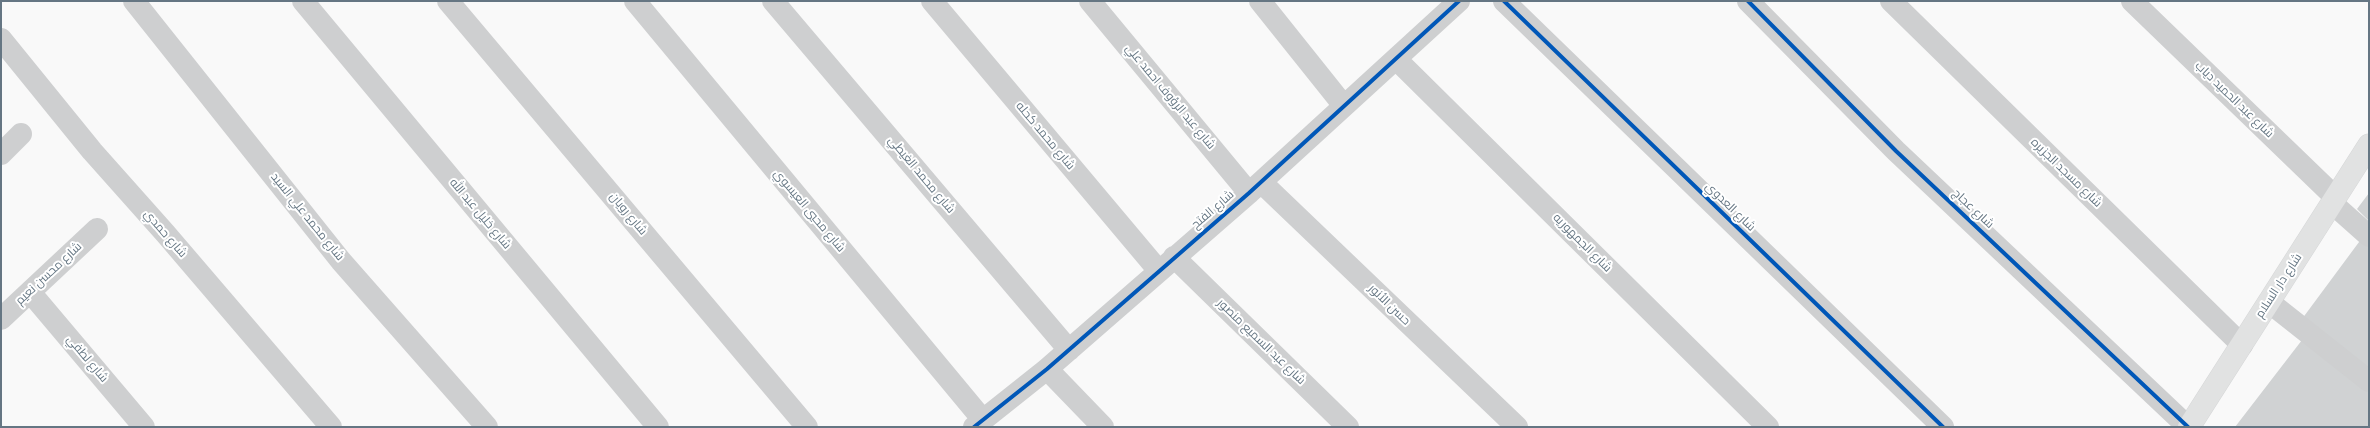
<!DOCTYPE html>
<html>
<head>
<meta charset="utf-8">
<style>
	body { margin:0 }
	#map { position:relative; width:2370px; height:428px; overflow:hidden; background:#f9f9f9; font-family:"Varela Round",sans-serif }
	canvas { display:block }
	.frame { position:absolute; inset:0; border:2px solid #657683; pointer-events:none }
</style>
</head>
<body>
<div id="map">
<canvas width="2370" height="428"></canvas>
<div class="frame"></div>
</div>
<script>
const g = document.querySelector('canvas').getContext('2d');
g.lineJoin = 'round';
function paint(path, color) {
  g.fillStyle = color;
  g.fill(path, 'evenodd');
}
function toPath(rows) {
  const path = new Path2D();
  for (const r of rows) {
    path.moveTo(r[0], r[1]);
    for (let i = 2; i < r.length; i += 2) path.lineTo(r[i], r[i + 1]);
  }
  return path;
}
function stroke(path, color, width, dash) {
  g.strokeStyle = color;
  g.lineWidth = width;
  g.lineCap = dash ? 'butt' : 'round';
  g.setLineDash(dash || []);
  g.stroke(path);
}
function label(font, color, halo, rows, align = 'center') {
  g.font = font + ' "Varela Round",Cairo,sans-serif';
  g.lineWidth = 4;
  g.setLineDash([]);
  g.textBaseline = 'middle';
  g.strokeStyle = halo;
  g.fillStyle = color;
  for (const [text, x, y, turn = 0] of rows) {
    g.save();
    g.translate(x, y);
    g.rotate((+turn || 0) * Math.PI / 180);
    g.textAlign = isNaN(turn) ? turn : align;
    if (halo) g.strokeText(text, 0, 0);
    g.fillText(text, 0, 0);
    g.restore();
  }
}
const building = toPath([
	[2369,193,2369,221,2357,209],
	[2362,238,2369,244,2369,375,2299,323],
	[2302,340,2369,392,2369,427,2235,427]
]);
const minor = toPath([
	[134,1,341,261,487,427],
	[303,1,658,427],
	[448,1,807,427],
	[635,1,983,420],
	[773,1,1069,350],
	[932,1,1159,271],
	[1090,1,1249,193],
	[1260,1,1344,106],
	[1504,1,1943,427],
	[1748,1,1896,151,2188,427],
	[1891,1,2242,345],
	[2132,1,2336,198],
	[1,39,92,151,165,233,331,427],
	[1396,59,1768,427],
	[1,154,21,134],
	[1261,182,1517,427],
	[2333,204,2369,236],
	[1174,257,1348,427],
	[30,292,144,427],
	[2269,302,2369,381],
	[1,319,97,229],
	[1047,369,1103,427],
	[974,427,1047,369,1249,193,1459,1]
]);
const major = toPath([
	[2189,427,2369,145]
]);
const cycleway = toPath([
	[1504,1,1943,427],
	[1748,1,1896,151,2188,427],
	[974,427,1047,369,1249,193,1459,1]
]);
const streetNames = [
	["شارع عبد الرؤوف احمد علي",1170,97,50],
	["شارع عبد الحميد دياب",2234,100,44],
	["شارع محمد كحله",1045,136,50],
	["شارع مسجد الجزيره",2066,173,44],
	["شارع محمد الغيطي",921,175,50],
	["شارع العدوي",1730,207,44],
	["شارع عجاج",1973,209,43],
	["شارع الفتح",1213,210,-41],
	["شارع محيي العيسوي",809,211,50],
	["شارع خليل عبد الله",480,214,50],
	["شارع رويان",628,214,50],
	["شارع محمد علي السيد",307,217,51],
	["شارع حمدي",165,234,49],
	["شارع الجمهوريه",1582,243,45],
	["شارع محسن نعيم",49,274,-43],
	["شارع دار السلام",2279,286,-57],
	["حسن الأنور",1389,305,44],
	["شارع عبد السميع منصور",1261,342,44],
	["شارع لطفي",87,359,50]
];
paint(building, '#d0d2d3');
stroke(major, '#d5d6d7', 23);
stroke(minor, '#cecfd0', 22);
stroke(major, '#e1e2e2', 22);
stroke(cycleway, '#0057b8', 4);
label('12px', '#657683', '#fff', streetNames);
</script>
</body>
</html>
